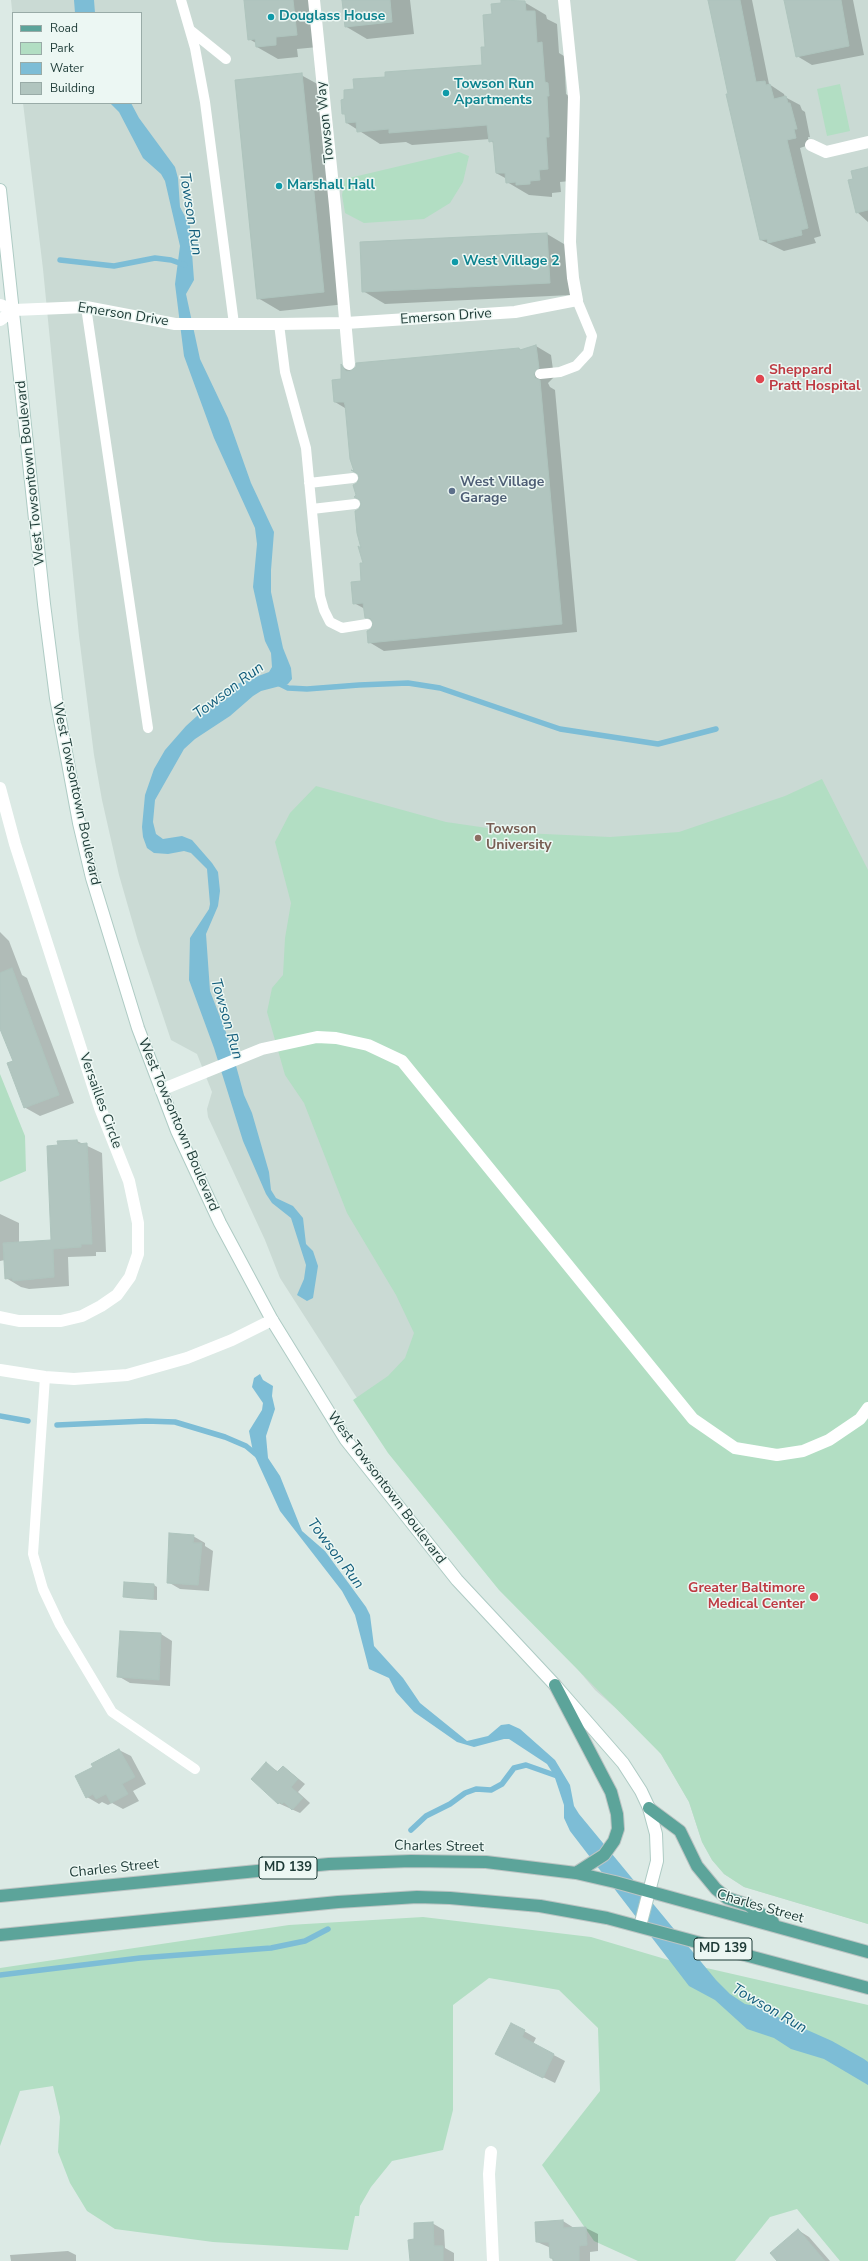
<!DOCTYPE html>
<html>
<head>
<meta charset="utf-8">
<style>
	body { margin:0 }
	#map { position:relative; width:868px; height:2261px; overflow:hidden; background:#dceae5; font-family:"Nunito Sans",sans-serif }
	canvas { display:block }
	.legend { position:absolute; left:12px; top:12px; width:130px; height:92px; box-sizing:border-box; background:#ecf7f3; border:1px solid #99aba7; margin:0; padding:5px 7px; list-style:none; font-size:12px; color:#1d3a36 }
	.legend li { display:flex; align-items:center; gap:8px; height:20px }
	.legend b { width:20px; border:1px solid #99aba7 }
</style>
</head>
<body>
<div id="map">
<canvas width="868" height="2261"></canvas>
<ul class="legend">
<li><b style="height:5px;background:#5ca49a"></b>Road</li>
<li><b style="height:11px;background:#b2dec3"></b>Park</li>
<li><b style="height:11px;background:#7dbdd6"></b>Water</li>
<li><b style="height:11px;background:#b1c5bf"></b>Building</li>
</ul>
</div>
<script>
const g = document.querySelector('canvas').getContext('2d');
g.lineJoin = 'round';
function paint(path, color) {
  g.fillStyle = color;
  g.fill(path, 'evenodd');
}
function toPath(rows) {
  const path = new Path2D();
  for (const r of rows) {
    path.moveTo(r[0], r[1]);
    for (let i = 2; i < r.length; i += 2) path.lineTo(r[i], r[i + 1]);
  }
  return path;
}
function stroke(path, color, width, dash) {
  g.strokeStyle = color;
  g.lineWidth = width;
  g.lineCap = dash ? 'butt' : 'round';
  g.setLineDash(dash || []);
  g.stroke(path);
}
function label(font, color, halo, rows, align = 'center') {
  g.font = font + ' "Nunito Sans",sans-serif';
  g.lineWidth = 3;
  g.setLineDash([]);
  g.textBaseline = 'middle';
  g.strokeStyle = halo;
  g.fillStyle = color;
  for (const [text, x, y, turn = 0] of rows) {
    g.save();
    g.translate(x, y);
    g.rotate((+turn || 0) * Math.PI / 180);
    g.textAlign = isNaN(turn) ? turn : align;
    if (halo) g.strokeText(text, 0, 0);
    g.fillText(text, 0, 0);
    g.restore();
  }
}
const built = toPath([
	[11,0,868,0,868,1924,744,1887,724,1874,712,1860,702,1842,689,1802,661,1754,644,1733,595,1690,396,1452,355,1395,280,1278,265,1240,208,1117,207,1109,212,1092,197,1054,171,1040,138,941,119,875,102,800,94,755,79,636,43,269,23,103,141,103,141,13,13,13,13,20]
]);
const green = toPath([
	[840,84,850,131,827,136,817,89],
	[459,152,469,156,463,182,450,203,424,219,364,223,345,213,342,195,345,179],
	[822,779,868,870,868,1924,744,1887,724,1874,712,1860,702,1842,689,1802,661,1754,499,1590,388,1453,353,1400,388,1376,405,1358,414,1333,396,1295,347,1213,304,1103,285,1075,267,1012,272,988,283,975,285,938,291,903,275,842,290,813,316,786,446,822,522,833,610,837,679,832,785,796],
	[0,1074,25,1136,26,1171,0,1182],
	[423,1917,591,1937,682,1964,689,1964,868,2005,868,2261,840,2261,797,2209,770,2217,735,2261,638,2261,594,2241,542,2165,600,2091,598,2028,559,1990,489,1978,453,2005,453,2110,443,2150,392,2161,371,2187,360,2206,359,2216,355,2216,348,2250,213,2242,115,2229,87,2211,70,2183,58,2152,60,2117,53,2086,20,2091,0,2146,0,1968,289,1925]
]);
const water = toPath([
	[74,0,94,0,95,13,75,13],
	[110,103,131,103,139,118,175,167,178,178,180,207,190,226,194,280,186,294,200,359,228,418,251,483,274,532,271,570,271,592,283,648,291,668,292,679,288,684,261,691,253,696,230,716,195,739,184,749,155,800,153,822,156,834,163,839,182,836,192,840,212,863,218,872,220,891,218,906,206,934,210,991,229,1040,244,1095,252,1113,269,1172,271,1190,276,1198,293,1206,303,1218,306,1244,313,1251,318,1266,313,1298,307,1301,297,1295,304,1279,306,1265,291,1218,272,1203,266,1194,243,1141,214,1048,189,980,190,938,209,909,210,904,207,869,191,853,184,851,168,854,154,853,147,848,143,837,142,827,145,795,154,769,165,750,186,726,229,687,269,672,272,667,271,653,265,641,253,587,257,544,255,528,214,438,184,356,175,284,180,246,165,181,161,174,143,158,119,112],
	[260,1374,263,1380,273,1386,272,1396,275,1409,266,1436,268,1458,280,1476,302,1531,325,1551,366,1607,370,1615,374,1646,403,1678,420,1703,467,1741,488,1736,501,1725,509,1724,520,1729,555,1760,570,1785,574,1806,579,1814,716,1980,730,1994,745,2004,765,2008,778,2017,832,2041,864,2059,868,2062,868,2085,824,2059,791,2049,774,2038,747,2029,715,2000,689,1986,570,1831,564,1818,564,1805,554,1775,547,1764,509,1739,504,1739,474,1747,457,1742,414,1712,396,1692,389,1678,369,1669,355,1615,342,1591,280,1511,253,1452,249,1431,262,1410,263,1403,252,1387,254,1378]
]);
const shadow = toPath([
	[245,0,314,0,318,47,297,49,298,57,278,59,257,47,256,43,249,39],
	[343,0,410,0,414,34,367,39,345,26],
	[502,0,524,2,546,15,547,19,557,24,559,53,564,56,566,94,569,96,570,181,560,182,561,192,552,193,552,197,529,195,507,182,507,179,496,173,494,144,490,139,412,145,406,142,380,144,347,123,346,115,343,113,355,90,386,78,483,66,493,15,502,4],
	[709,0,752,0,769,84,784,94,785,97,800,105,802,110,805,112,810,137,808,137,809,145,800,148,821,236,814,238,816,243,784,251,761,240],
	[785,0,853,0,864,55,812,65,797,56],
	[301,75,323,87,346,304,280,311,258,298],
	[868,168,868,222,857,212,854,180],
	[547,234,569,247,571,295,385,304,363,291,361,242],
	[536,346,551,355,554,377,548,383,550,387,555,390,577,632,384,651,369,642,374,621,366,617,365,609,354,603,362,581,364,563,360,510,363,504,357,495,361,478,345,408,335,402,343,380,342,366,352,371,519,349,521,350],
	[0,932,9,941,22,975,27,978,74,1103,40,1116,24,1107,14,1062,0,1026],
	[77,1141,102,1153,106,1252,96,1252,96,1256,68,1257,69,1286,29,1289,21,1287,6,1278,5,1260,0,1261,0,1214,19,1223,19,1243,52,1241,59,1146],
	[193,1536,205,1543,205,1546,213,1551,209,1591,180,1589,168,1582],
	[125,1583,154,1585,157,1587,157,1600,128,1598,124,1596],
	[121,1632,161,1634,172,1641,170,1686,130,1683,118,1676],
	[119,1750,131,1756,146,1784,133,1791,139,1801,123,1809,112,1803,108,1805,102,1802,99,1804,87,1797],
	[266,1764,279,1772,284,1767,305,1784,298,1792,310,1803,300,1813,278,1803],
	[512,2024,536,2038,533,2044,565,2061,555,2083,496,2054],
	[563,2221,574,2228,586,2228,598,2234,598,2251,590,2252,590,2261,554,2261,551,2258,551,2248,537,2242],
	[432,2223,444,2230,445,2248,454,2253,454,2261,412,2261],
	[798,2230,809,2237,830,2261,779,2261],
	[68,2251,76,2255,76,2261,11,2261,10,2255]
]);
const stream = toPath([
	[60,260,114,266,155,258,171,260,185,265],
	[278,683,288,688,307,689,359,685,408,683,440,688,560,729,658,744,716,729],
	[0,1416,28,1421],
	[57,1425,146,1421,175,1422,225,1437,246,1446,258,1456],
	[411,1830,426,1816,450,1804,465,1793,476,1789,491,1790,502,1784,514,1768,526,1765,560,1777],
	[0,1975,140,1958,271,1948,305,1941,328,1929]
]);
const building = toPath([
	[244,0,293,0,297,35,276,37,276,45,256,47,255,39,248,40,244,0],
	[342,0,390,0,392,22,345,27,342,0],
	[501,0,525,1,526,11,535,11,537,43,542,42,545,82,548,83,549,96,547,96,549,137,546,137,548,169,539,170,540,180,530,181,530,184,516,185,516,182,506,183,505,173,496,173,493,141,489,142,487,125,389,133,389,129,357,132,356,122,346,123,345,114,342,114,341,100,344,99,344,90,354,89,353,79,385,77,385,72,482,65,481,47,485,47,483,15,492,14,491,4,501,3,501,0],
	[708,0,740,0,756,82,765,81,766,85,770,84,774,99,786,96,788,103,790,103,797,129,794,129,796,138,787,140,808,228,801,230,802,235,768,243,767,239,760,240,726,94,728,94,708,0],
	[784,0,841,0,849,46,796,57,784,0],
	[302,73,324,292,257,299,235,80,302,73],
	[868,167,868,210,856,213,848,180,853,179,851,171,868,167],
	[547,233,550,283,362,292,360,242,547,233],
	[536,345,539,368,534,374,535,378,540,380,562,624,368,643,367,631,371,629,373,623,370,618,365,618,363,603,353,604,351,582,361,581,360,563,363,563,358,546,361,548,357,533,355,511,359,509,361,504,360,500,354,497,356,495,353,485,357,483,359,478,358,474,351,470,354,471,350,459,345,405,344,402,334,402,332,380,341,379,341,364,346,371,350,371,356,367,356,363,519,348,520,350,536,345],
	[12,968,59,1095,24,1108,7,1063,13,1061,0,1029,0,973,12,968],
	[77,1140,78,1144,87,1143,92,1244,81,1244,81,1247,53,1249,54,1277,13,1281,12,1278,5,1279,3,1243,51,1240,47,1146,58,1145,57,1141,77,1140],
	[169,1533,194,1535,193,1543,202,1543,198,1585,167,1583,169,1533],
	[124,1582,154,1584,153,1599,123,1597,124,1582],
	[120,1631,161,1633,159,1680,117,1677,120,1631],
	[119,1749,135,1777,122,1784,128,1794,111,1803,106,1794,96,1799,93,1794,86,1798,75,1776,93,1767,91,1764,119,1749],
	[266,1762,277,1772,283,1766,298,1779,291,1787,303,1798,292,1810,284,1802,282,1804,280,1802,278,1804,251,1779,266,1762],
	[511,2023,525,2030,522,2037,554,2054,543,2078,495,2054,511,2023],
	[563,2220,563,2228,586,2227,587,2245,579,2246,579,2261,553,2261,553,2258,550,2258,549,2242,536,2242,535,2222,563,2220],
	[433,2222,434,2246,443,2246,443,2261,410,2261,408,2240,414,2239,414,2223,433,2222],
	[798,2229,825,2261,777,2261,770,2253,798,2229]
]);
const service = toPath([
	[181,0,195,48,205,102,234,324],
	[190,30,226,59],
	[86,307,148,728],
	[279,324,285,372,306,448,320,596,324,610,330,622,342,628,367,624],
	[540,374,560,372,576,366,588,353,592,336,577,300],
	[309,483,353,478],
	[312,509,355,504],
	[45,1377,33,1554,43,1589,60,1625,112,1712,195,1769]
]);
const pedestrian = toPath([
	[314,0,335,206,349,364],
	[811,145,826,152,868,142]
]);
const minor = toPath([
	[0,305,14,310],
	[0,320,14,310],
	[0,788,15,844,100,1108,129,1181,138,1223,138,1254,130,1277,117,1295,101,1306,82,1316,61,1321,19,1321,0,1317],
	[161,1090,262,1049,317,1037,336,1038,368,1045,402,1061,693,1419,735,1448,777,1455,803,1451,829,1440,860,1419,868,1408],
	[0,1370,45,1377,74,1379,127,1375,187,1358,232,1340,272,1320],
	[491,2152,489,2174,493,2261]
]);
const tertiary = toPath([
	[14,310,86,307,175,324,279,324,346,323,515,312,577,300,573,278,570,242,574,97,564,0]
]);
const secondary = toPath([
	[0,190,44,604,56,698,79,823,92,878,138,1028,177,1131,220,1223,272,1320,346,1440,457,1580,555,1685,623,1763,641,1791,649,1808,656,1834,657,1861,640,1926]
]);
const primary = toPath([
	[555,1685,611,1792,617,1814,618,1829,614,1841,604,1855,576,1873],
	[649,1808,680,1831,697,1866,716,1889,727,1898,748,1905,773,1922],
	[0,1896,329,1864,411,1861,486,1862,576,1873,615,1882,868,1952],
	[0,1935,338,1902,417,1897,450,1898,540,1906,607,1918,868,1988]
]);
const markers = [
	[271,17,4,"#0f9aa8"],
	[446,93,4,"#0f9aa8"],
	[279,186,4,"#0f9aa8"],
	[455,262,4,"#0f9aa8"],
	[760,379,5,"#e0444e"],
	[452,491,4,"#5c6f8a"],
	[478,838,4,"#8d6e63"],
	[814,1597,5,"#e0444e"]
];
const shields = [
	[288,1868,58],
	[723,1949,58]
];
const shieldNames = [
	["MD 139",288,1868],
	["MD 139",723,1949]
];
const cultureNames = [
	["Douglass House",279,17],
	["Towson Run",454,85],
	["Apartments",454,101],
	["Marshall Hall",287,186],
	["West Village 2",463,262]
];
const streetNames = [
	["Towson Way",326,122,-96],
	["Emerson Drive",123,315,9],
	["Emerson Drive",446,317,-4],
	["West Towsontown Boulevard",31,473,-96],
	["West Towsontown Boulevard",76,794,78],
	["Versailles Circle",100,1101,70],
	["West Towsontown Boulevard",178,1125,67],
	["West Towsontown Boulevard",386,1488,53],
	["Charles Street",439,1847,1],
	["Charles Street",114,1869,-6],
	["Charles Street",760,1907,16]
];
const healthNames = [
	["Sheppard",769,371],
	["Pratt Hospital",769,387],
	["Greater Baltimore",805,1589,"right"],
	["Medical Center",805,1605,"right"]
];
const serviceNames = [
	["West Village",460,483],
	["Garage",460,499]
];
const educationNames = [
	["Towson",486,830],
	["University",486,846]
];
const waterNames = [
	["Towson Run",190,214,81],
	["Towson Run",229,691,-37],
	["Towson Run",226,1019,74],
	["Towson Run",335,1554,53],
	["Towson Run",769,2009,30]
];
paint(built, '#cadad4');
paint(green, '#b2dec3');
paint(water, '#7dbdd6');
paint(shadow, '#0003');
stroke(stream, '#7dbdd6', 5.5);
paint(building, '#b1c5bf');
stroke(building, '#aec4bd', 1);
stroke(secondary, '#aecbc4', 14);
stroke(primary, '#bbc4c3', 14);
stroke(service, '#fff', 10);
stroke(pedestrian, '#fff', 12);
stroke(minor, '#fff', 12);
stroke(tertiary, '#fff', 12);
stroke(secondary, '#fff', 12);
stroke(primary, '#5ca49a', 12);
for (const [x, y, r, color] of markers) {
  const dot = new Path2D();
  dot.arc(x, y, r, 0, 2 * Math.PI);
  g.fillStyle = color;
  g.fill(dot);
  stroke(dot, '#ecf7f3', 1.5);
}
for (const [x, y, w] of shields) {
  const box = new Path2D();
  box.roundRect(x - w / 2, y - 11, w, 22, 3);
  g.fillStyle = '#ecf7f3';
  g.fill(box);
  stroke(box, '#1d3a36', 1);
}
label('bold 13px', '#1d3a36', null, shieldNames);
label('bold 14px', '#0d838f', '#ecf7f3', cultureNames, 'left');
label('14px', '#1d3a36', '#ecf7f3', streetNames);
label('bold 14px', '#be3a42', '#ecf7f3', healthNames, 'left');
label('bold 14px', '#4e5e75', '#ecf7f3', serviceNames, 'left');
label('bold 14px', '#785e54', '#ecf7f3', educationNames, 'left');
label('italic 15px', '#125d7b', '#ecf7f3', waterNames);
</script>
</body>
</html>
